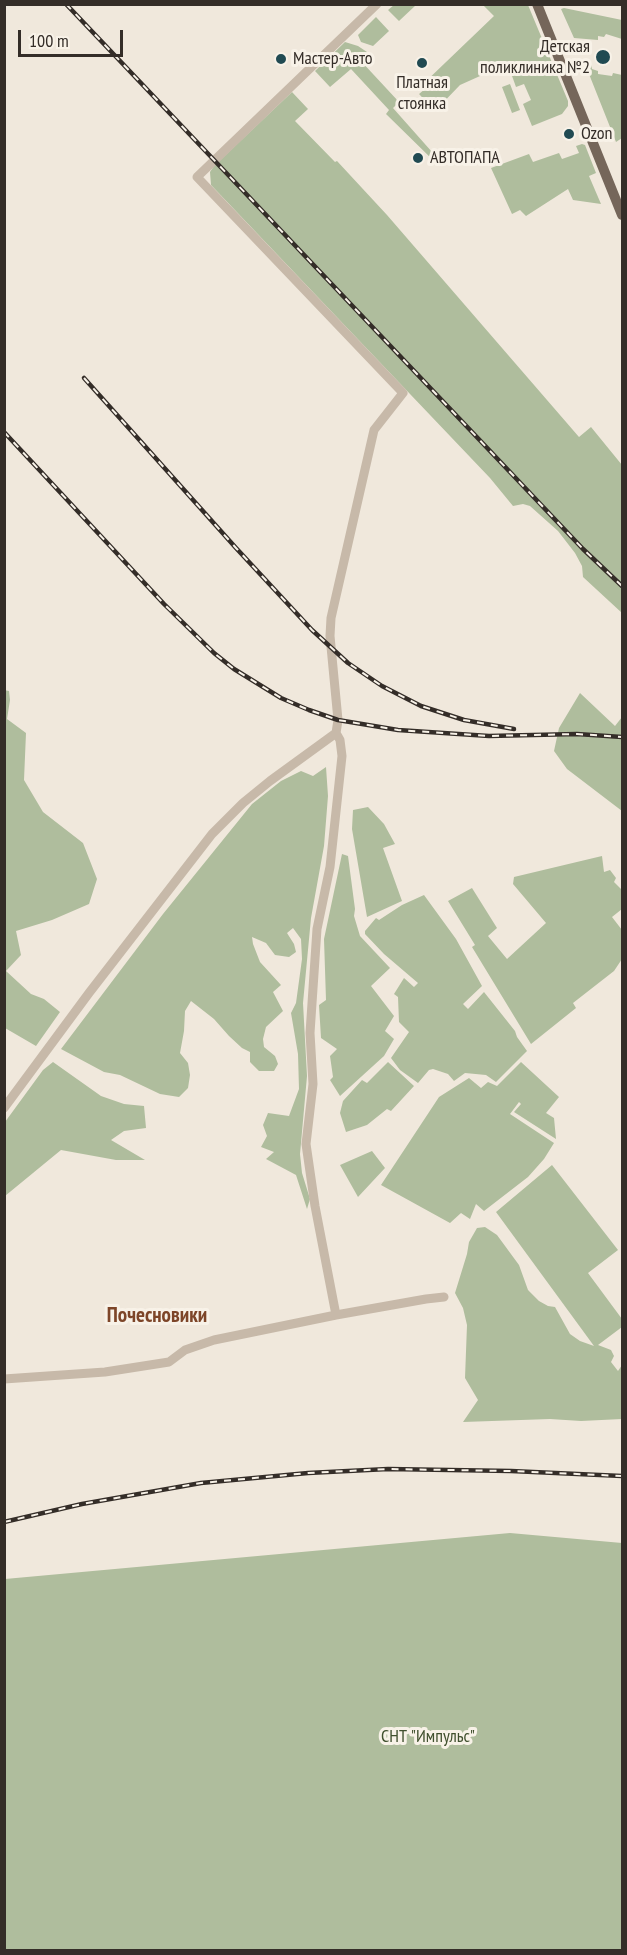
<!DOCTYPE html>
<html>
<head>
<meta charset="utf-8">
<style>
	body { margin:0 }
	#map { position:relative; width:627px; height:1955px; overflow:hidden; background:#f0e8dc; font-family:"PT Sans Narrow",sans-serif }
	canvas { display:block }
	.frame { position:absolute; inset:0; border:6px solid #342d28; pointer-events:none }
	.scale { position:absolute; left:18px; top:30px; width:105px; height:27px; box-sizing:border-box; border:3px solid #342d28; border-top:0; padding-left:8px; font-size:18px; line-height:21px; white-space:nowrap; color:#342d28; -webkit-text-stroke:4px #f8f2e8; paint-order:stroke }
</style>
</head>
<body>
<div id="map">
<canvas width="627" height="1955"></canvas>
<div class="frame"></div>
<div class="scale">100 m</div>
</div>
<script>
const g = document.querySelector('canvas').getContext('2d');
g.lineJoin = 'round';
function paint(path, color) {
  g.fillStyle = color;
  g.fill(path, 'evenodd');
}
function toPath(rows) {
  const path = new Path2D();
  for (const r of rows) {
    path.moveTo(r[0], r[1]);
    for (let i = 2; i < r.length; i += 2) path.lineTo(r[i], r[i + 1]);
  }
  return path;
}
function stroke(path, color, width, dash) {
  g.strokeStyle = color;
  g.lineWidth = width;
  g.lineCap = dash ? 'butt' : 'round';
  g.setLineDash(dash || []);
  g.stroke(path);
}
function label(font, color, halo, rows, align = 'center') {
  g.font = font + ' "PT Sans Narrow",sans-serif';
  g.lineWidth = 6;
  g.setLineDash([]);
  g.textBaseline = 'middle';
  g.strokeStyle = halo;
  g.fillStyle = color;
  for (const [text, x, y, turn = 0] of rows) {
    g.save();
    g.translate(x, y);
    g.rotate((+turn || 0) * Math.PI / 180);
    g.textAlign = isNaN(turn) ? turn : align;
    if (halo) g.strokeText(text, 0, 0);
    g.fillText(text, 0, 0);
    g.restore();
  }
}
const green = toPath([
	[394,5,416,4,416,5,399,21,388,10],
	[483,5,528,5,568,101,568,106,562,114,532,126,523,104,531,100,524,84,516,87,507,62,488,69,489,72,460,85,435,111,419,94,425,89,421,86,494,16],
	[564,8,622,20,622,39,606,34,604,37,598,36,598,40,574,38,561,9],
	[376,17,389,31,373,46,361,42,358,35],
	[345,42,358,46,367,52,360,60,399,102,393,108,440,161,437,164,386,114,389,110,351,69,330,87,315,71],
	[591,65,592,69,598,71,598,74,612,76,613,73,622,75,622,72,622,138,616,142,587,69],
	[510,84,520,110,512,113,502,87],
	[292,92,308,109,295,121,335,162,337,161,387,215,579,437,591,427,622,465,622,613,583,577,582,566,575,553,558,531,530,506,523,504,513,506,490,478,211,185,210,172,214,166],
	[582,144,585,145,596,173,589,176,601,204,573,200,568,189,526,216,520,210,512,214,491,168,529,154,533,162,559,153,562,159,579,153,576,146],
	[4,690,9,691,10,700,7,719,26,733,24,780,43,812,83,843,97,879,89,904,52,920,16,931,21,955,6,971,31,994,44,999,60,1012,36,1046,5,1028],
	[580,693,615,726,622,717,622,811,567,769,554,751,559,728],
	[326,767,328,796,324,846,311,918,303,1003,307,1076,300,1154,302,1173,310,1199,307,1209,296,1175,266,1159,274,1152,261,1147,267,1136,263,1125,268,1113,289,1116,299,1089,298,1054,291,1013,296,1003,302,959,301,939,293,928,287,933,294,944,296,952,289,957,275,955,266,943,252,937,253,944,260,962,281,985,273,992,283,1011,266,1027,263,1039,264,1047,275,1056,278,1064,274,1071,259,1071,250,1062,250,1052,242,1048,229,1036,214,1019,191,1001,185,1011,184,1031,180,1053,188,1063,190,1075,188,1088,179,1097,160,1094,120,1075,104,1072,61,1049,163,914,252,804,281,781,301,771,313,776],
	[368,807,384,824,395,844,383,848,402,901,367,917,352,829,353,810],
	[342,854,348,856,355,909,354,916,360,936,390,968,371,986,394,1016,385,1031,394,1039,384,1056,340,1096,330,1080,333,1077,330,1056,337,1049,321,1038,319,1005,326,1000,324,939],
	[602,856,604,872,610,870,616,878,614,882,622,890,622,909,612,917,622,930,622,959,614,971,573,1003,576,1008,531,1044,472,947,475,945,448,901,472,888,497,928,488,936,507,959,546,923,513,884,514,877],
	[424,895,456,939,482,986,463,1004,468,1009,484,992,515,1031,517,1037,527,1051,496,1082,486,1075,465,1073,454,1081,448,1074,433,1069,429,1070,418,1083,400,1070,391,1058,409,1032,399,1022,398,997,394,994,404,978,414,987,418,983,384,954,365,934,365,931,376,918,379,920,402,905],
	[53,1062,101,1096,124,1104,144,1106,146,1128,124,1131,111,1140,145,1160,116,1160,61,1150,5,1196,5,1122,43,1070],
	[388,1062,414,1086,391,1111,387,1109,367,1125,346,1132,340,1113,343,1101,362,1080,367,1083],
	[521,1062,559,1097,546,1113,554,1118,556,1139,514,1112,521,1104,519,1102,510,1114,554,1143,544,1159,528,1177,484,1211,476,1204,470,1219,461,1213,450,1223,381,1185,439,1097,469,1078,481,1088,488,1082,497,1086],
	[372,1151,385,1168,358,1197,340,1165],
	[552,1165,618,1250,588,1273,622,1319,622,1327,598,1345,611,1350,614,1356,611,1362,618,1371,622,1365,622,1419,581,1421,550,1419,463,1422,478,1400,465,1378,467,1325,463,1308,455,1293,467,1254,469,1242,477,1228,485,1227,497,1235,519,1265,528,1290,539,1301,548,1306,555,1307,570,1334,580,1341,594,1346,496,1212],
	[510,1533,622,1543,622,1950,5,1950,5,1579]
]);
const minor = toPath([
	[4,1108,89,993,212,834,243,803,270,781,336,733,338,720,330,636,331,618,374,430,403,393,197,177,377,4],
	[336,1315,315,1206,306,1144,313,1084,310,1033,317,929,330,867,342,756,340,740,336,733],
	[4,1379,105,1372,169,1362,185,1350,214,1340,336,1315,426,1299,444,1297]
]);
const major = toPath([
	[537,4,622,215]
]);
const rail = toPath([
	[66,4,583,549,622,586],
	[84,378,236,548,312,630,348,663,382,686,421,706,464,720,514,729],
	[4,432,164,604,214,653,234,669,281,698,309,710,338,720,398,730,489,736,577,734,622,737],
	[4,1522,82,1504,201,1483,308,1473,388,1469,511,1471,622,1476]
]);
const markers = [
	[603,57,8,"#214a52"],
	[281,59,6,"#214a52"],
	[422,63,6,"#214a52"],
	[569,134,6,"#214a52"],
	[418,158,6,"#214a52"]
];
const poiNames = [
	["Детская",590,47,"right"],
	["поликлиника №2",590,68,"right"],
	["Мастер-Авто",293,59],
	["Платная",422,83,"center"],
	["стоянка",422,104,"center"],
	["Ozon",581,134],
	["АВТОПАПА",430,158]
];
const parkNames = [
	["СНТ \"Импульс\"",428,1737]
];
const quarterNames = [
	["Почесновики",157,1316]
];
paint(green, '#afbd9d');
stroke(minor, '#c7b9a9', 9);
stroke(major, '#75665a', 10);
stroke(rail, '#342d28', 4.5);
stroke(rail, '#f8f2e8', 2, [7]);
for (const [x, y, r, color] of markers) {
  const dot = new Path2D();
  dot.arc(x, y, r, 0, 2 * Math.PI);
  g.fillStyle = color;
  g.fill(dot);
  stroke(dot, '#f8f2e8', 2);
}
label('18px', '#342d28', '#f8f2e8', poiNames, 'left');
label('18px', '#40502e', '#f8f2e8', parkNames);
label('bold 21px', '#7d4528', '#f8f2e8', quarterNames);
</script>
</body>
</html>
